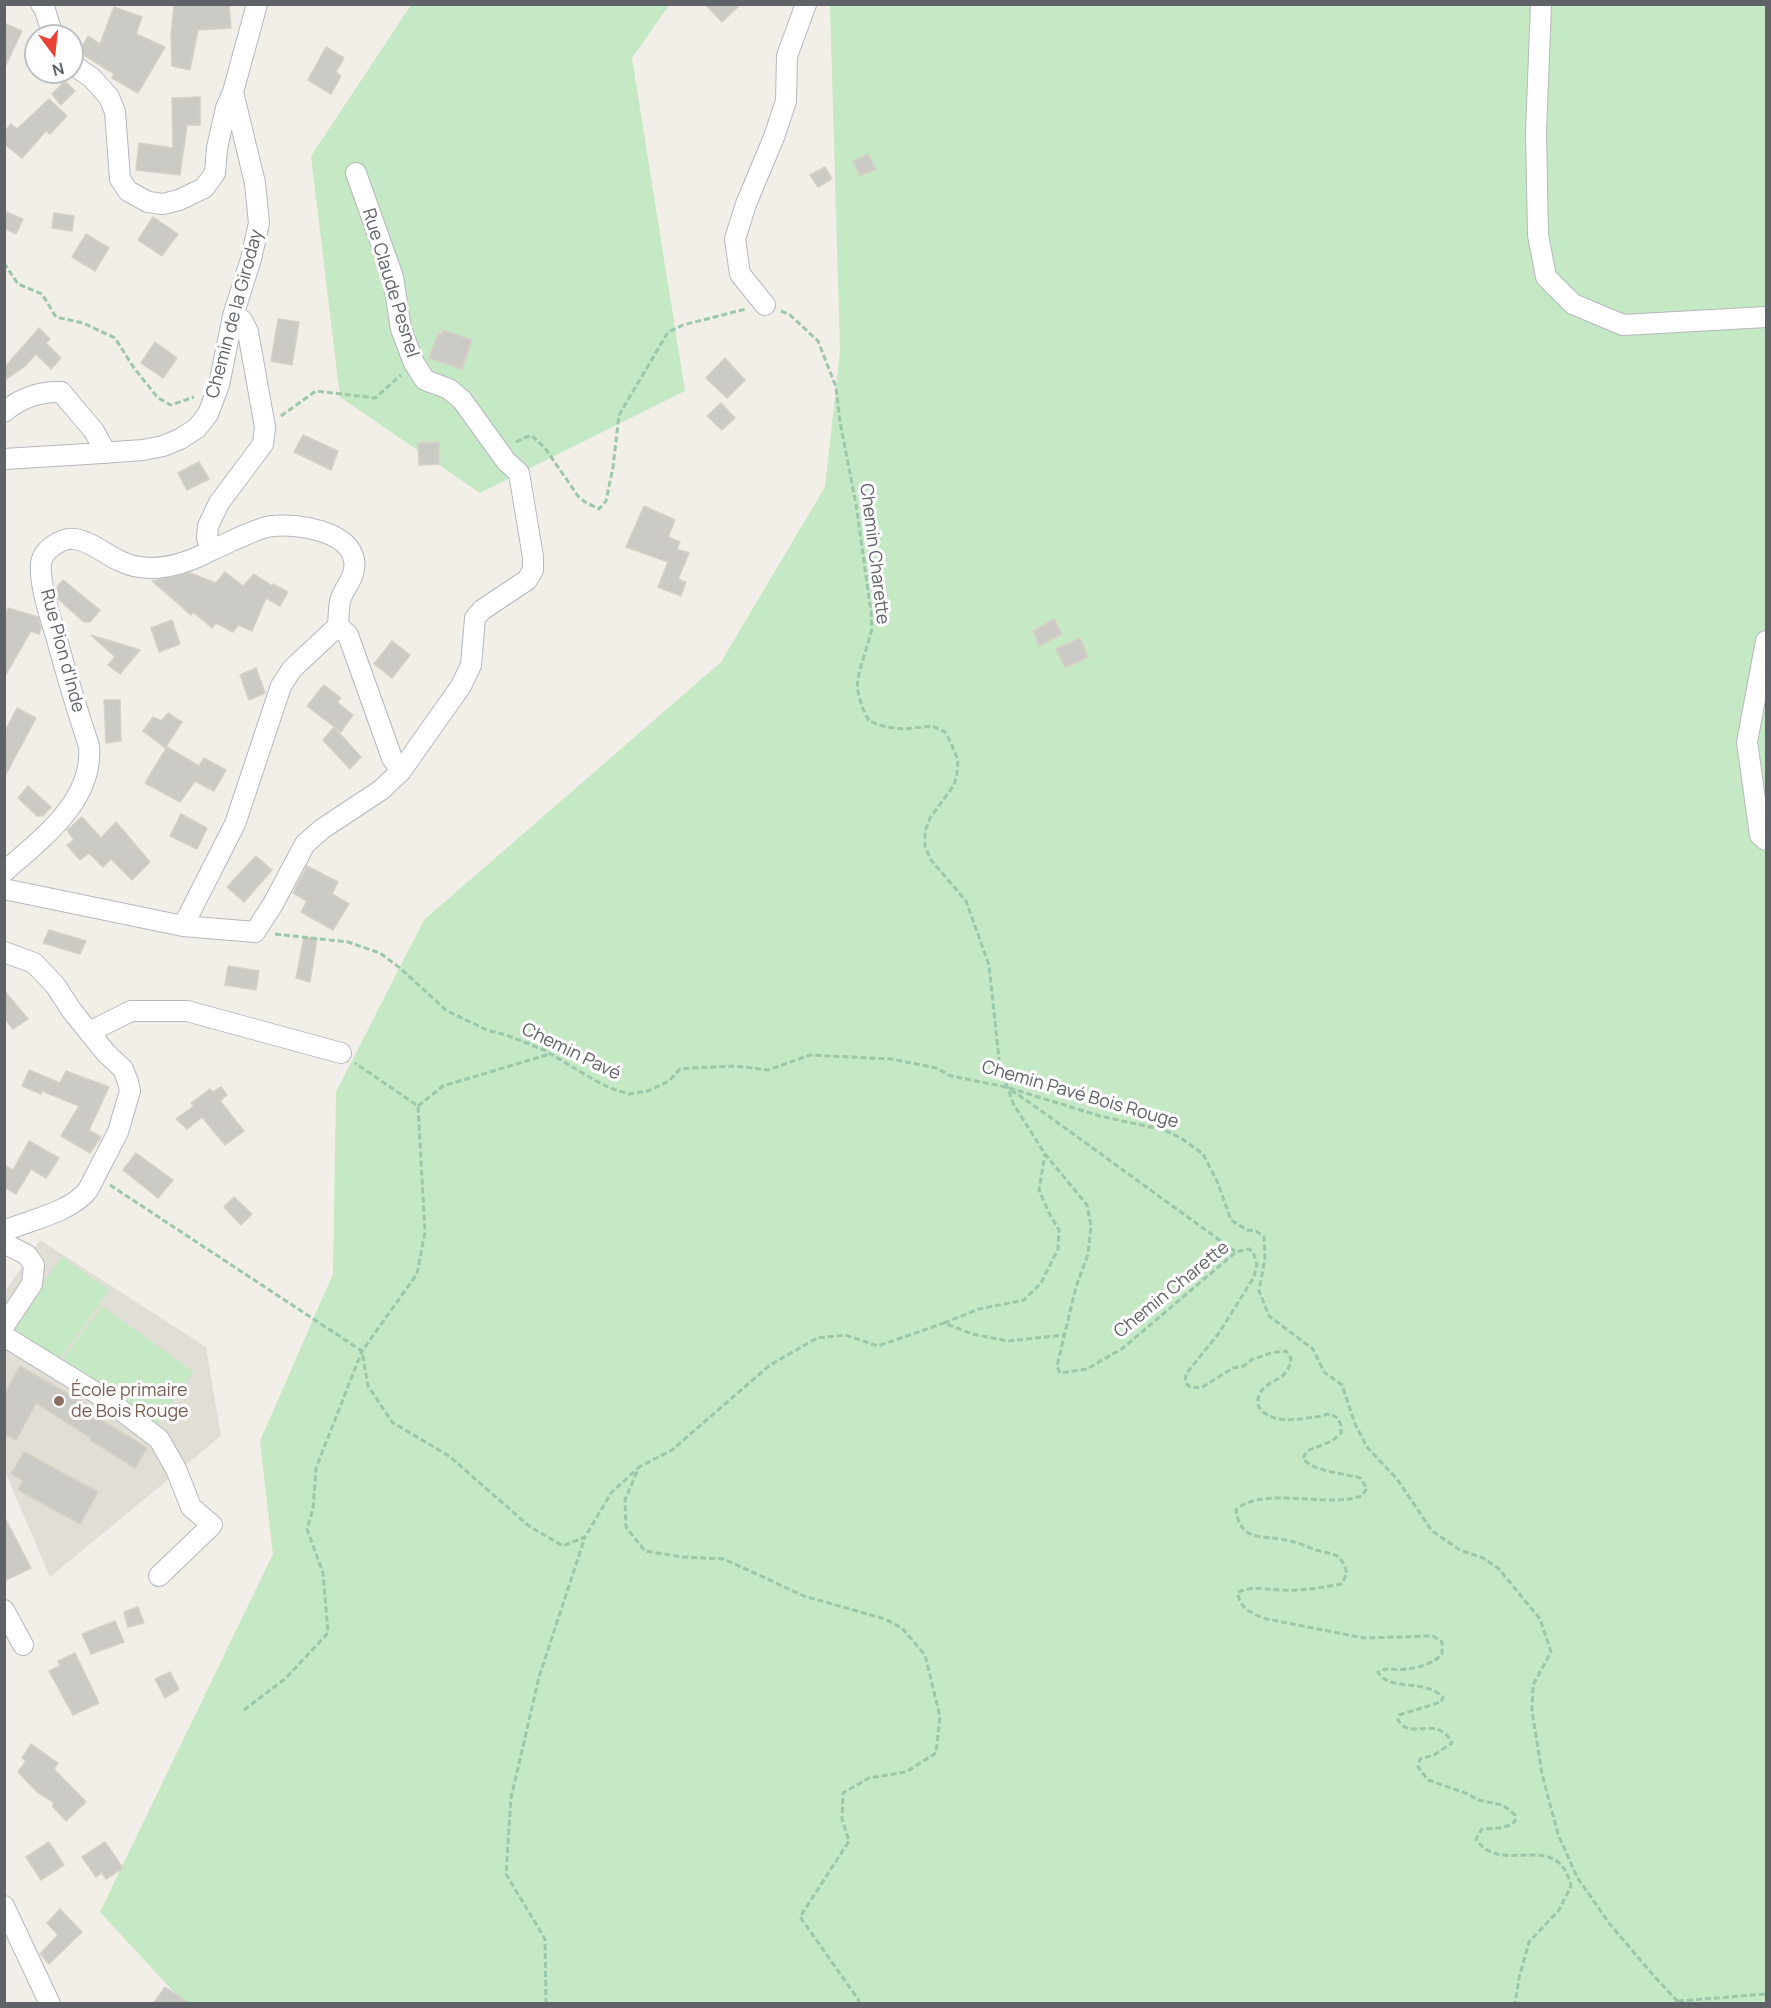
<!DOCTYPE html>
<meta charset="utf-8">
<style>
body{margin:0}
#map{position:relative;width:1771px;height:2008px;overflow:hidden;background:#f1efe8;font-family:Manrope,sans-serif}
canvas{display:block}
.frame{position:absolute;inset:0;border:6px solid #5f6368;pointer-events:none}
.north{position:absolute;left:24px;top:24px;width:60px;height:60px;box-sizing:border-box;background:#fff;border:2px solid #bfc1c3;border-radius:50%;rotate:165deg;font-size:16px;font-weight:700;line-height:24px;text-align:center;color:#5f6368}
.north::after{content:'';display:block;margin:auto;width:21px;height:27px;background:#ea4335;clip-path:polygon(50% 0,100% 100%,50% 72%,0 100%)}
</style>
<div id="map">
<canvas width="1771" height="2008"></canvas>
<div class="frame"></div>
<div class="north">N</div>
</div>
<script>
const ctx = document.querySelector('canvas').getContext('2d');
ctx.lineJoin = 'round';
function fill(path, color) { ctx.fillStyle = color; ctx.fill(path, 'evenodd'); }
function stroke(path, color, width, dash) { ctx.strokeStyle = color; ctx.lineWidth = width; ctx.lineCap = dash ? 'butt' : 'round'; ctx.setLineDash(dash || []); ctx.stroke(path); }
function drawText(font, color, halo, rows, align = 'center') {
  ctx.font = font + ' Manrope,sans-serif'; ctx.lineWidth = 6; ctx.setLineDash([]); ctx.textBaseline = 'middle'; ctx.strokeStyle = halo; ctx.fillStyle = color; for (const [text, x, y, turn = 0] of rows) {
    ctx.save(); ctx.translate(x, y); ctx.rotate((+turn || 0) * Math.PI / 180); ctx.textAlign = isNaN(turn) ? turn : align; if (halo) ctx.strokeText(text, 0, 0); ctx.fillText(text, 0, 0); ctx.restore();
  }
}
const education = new Path2D(`
 M40,1240L206,1347L221,1436L50,1577L5,1472L4,1293Z`);
const green = new Path2D(`
 M411,5H669L632,58L685,391L480,493L340,397L311,156Z
 M830,5H1766V2003H184L100,1912L273,1554L260,1441L333,1274L336,1092L424,920L721,662L825,487L840,351Z
 M62,1257L109,1290L58,1362L11,1328Z
 M102,1306L194,1372L153,1430L60,1363Z`);
const building = new Path2D(`
 M174,4H229L231,28L198,30L190,70L172,66L171,36Z
 M705,4H741L722,22Z
 M114,7L142,17L136,34L165,47L138,93L112,78L114,74L79,52L88,36L100,44Z
 M4,23L22,31L4,69Z
 M326,47L344,58L336,72L341,76L331,94L308,80Z
 M65,81L75,91L61,105L52,94Z
 M200,97V125H187L180,175L136,170L139,143L173,148L172,98Z
 M49,99L67,116L50,134L46,131L22,158L4,144V132L11,124L17,129Z
 M868,154L876,169L860,176L853,161Z
 M825,167L832,179L818,187L810,175Z
 M4,211L23,219L16,234L4,228Z
 M54,213L74,216L72,231L52,228Z
 M153,217L178,234L162,256L138,240Z
 M86,234L109,248L95,271L72,257Z
 M278,319L299,322L292,365L271,361Z
 M39,328L50,339L46,343L61,358L51,369L36,354L25,366L4,381V368Z
 M443,330L472,340L462,369L429,358L438,333L442,335Z
 M155,342L177,358L163,378L141,363Z
 M725,358L745,380L727,398L706,378Z
 M721,403L735,418L722,430L707,416Z
 M303,435L338,451L331,470L294,452Z
 M439,442V464L419,465L418,443Z
 M199,462L209,479L187,490L178,473Z
 M644,506L675,520L668,537L680,542L677,549L689,553L678,579L686,582L681,596L658,587L668,562L626,547Z
 M225,572L243,586L254,574L272,586L273,584L288,592L280,606L266,598L252,631L238,625L233,632L216,623L212,628L193,612L191,615L152,581L190,573L216,583Z
 M63,580L100,610L90,622H84L57,598L55,589Z
 M8,608L38,617L41,628L39,634L31,631L4,678V618Z
 M1054,619L1062,634L1039,646L1033,631Z
 M172,620L180,644L159,652L151,628Z
 M91,635L140,650L120,674L108,665L115,657Z
 M1080,638L1088,657L1065,668L1056,649Z
 M392,641L410,655L392,678L374,664Z
 M256,668L265,693L249,700L240,675Z
 M324,685L341,698L337,702L353,715L341,732L307,706Z
 M104,700H120L121,741L106,743Z
 M17,708L36,718L4,778V733Z
 M168,713L182,722L165,748L143,731L153,717L161,721Z
 M334,727L361,757L350,769L323,740Z
 M167,747L199,766L204,758L226,770L214,791L195,781L180,802L145,783Z
 M28,786L51,807L43,816H37L18,798Z
 M181,814L207,828L197,849L170,836Z
 M82,817L101,838L116,822L150,862L132,880L111,859L103,867L89,853L80,860L67,845L74,840L67,830Z
 M256,856L272,870L244,902L227,887Z
 M307,866L338,882L332,894L349,904L333,930L301,912L307,901L293,893Z
 M49,930L86,941L80,954L43,943Z
 M304,937L317,939L310,982L296,978Z
 M228,966L259,971L256,990L225,985Z
 M4,990L28,1019L13,1029L4,1018Z
 M29,1070L60,1083L66,1071L109,1087L89,1130L101,1137L90,1153L61,1136L79,1106L42,1091L41,1094L22,1086Z
 M221,1087L227,1095L220,1101L244,1131L225,1145L202,1117L187,1129L176,1119L194,1106L191,1103L210,1089L213,1092Z
 M29,1141L59,1158L46,1178L31,1169L16,1194L4,1187V1165L13,1170Z
 M136,1153L173,1180L158,1198L123,1170Z
 M234,1197L252,1214L241,1225L224,1207Z
 M20,1366L89,1406L87,1411L147,1448L135,1468L90,1440L91,1438L36,1403L16,1440L4,1434V1395Z
 M24,1452L98,1492L80,1524L18,1490L23,1480L11,1474Z
 M4,1516L31,1568L4,1581Z
 M138,1607L144,1623L128,1627L124,1612Z
 M115,1621L124,1642L91,1654L82,1634Z
 M75,1653L99,1703L73,1715L49,1671L60,1666L58,1661Z
 M170,1672L179,1689L165,1698L155,1679Z
 M31,1744L58,1763L54,1769L86,1802L66,1821L53,1807V1802L37,1792L18,1772L26,1761L22,1758Z
 M49,1842L64,1865L41,1880L26,1857Z
 M105,1842L123,1868L106,1879L102,1873L96,1877L82,1857Z
 M60,1909L82,1932L49,1964L40,1954L58,1935L47,1923Z
 M165,1987L190,2004H153Z`);
const path = new Path2D(`
 M4,263L18,284L42,294L56,317L83,323L115,338L134,368L158,398L171,405L194,397
 M781,311L790,315L818,341L836,387L840,422L856,504L871,612L872,629L859,673L857,688L862,707L869,721L886,727L904,729L932,726L945,732L951,743L958,760L957,774L954,785L930,818L925,831V846L931,860L966,901L989,965L1000,1068L1014,1105L1045,1154L1087,1205L1091,1226L1088,1254L1076,1287L1057,1366L1060,1373L1087,1369L1123,1348L1236,1252L1249,1249L1253,1252L1257,1264L1254,1277L1219,1333L1186,1374L1185,1382L1190,1387L1201,1388L1233,1368L1244,1366L1251,1360L1271,1353L1286,1351L1291,1358C1289,1383 1266,1378 1259,1395C1257,1401 1257,1406 1262,1411C1276,1424 1299,1419 1316,1417C1320,1417 1325,1414 1330,1414C1332,1415 1336,1417 1338,1418L1341,1425V1433L1332,1441L1307,1451L1303,1458C1312,1472 1344,1473 1360,1478L1367,1488L1362,1496C1358,1497 1353,1499 1348,1499C1319,1504 1258,1488 1236,1510C1240,1542 1262,1535 1286,1540C1296,1542 1304,1545 1313,1549C1333,1556 1341,1550 1347,1574L1341,1584C1320,1588 1301,1591 1280,1590C1263,1589 1255,1586 1238,1592C1238,1608 1254,1615 1267,1619L1364,1638L1433,1636L1442,1642V1654C1435,1663 1418,1668 1406,1669C1396,1671 1387,1666 1378,1672C1390,1692 1422,1678 1443,1697L1441,1702L1399,1715L1398,1720C1411,1742 1437,1713 1452,1743L1434,1755L1420,1759L1418,1767L1428,1780L1468,1794L1478,1800L1503,1805L1515,1815V1821L1511,1825L1499,1828L1482,1829L1476,1839C1501,1878 1557,1827 1571,1886L1559,1910L1529,1942L1519,1978L1515,2004
 M281,416L316,391L375,398L401,375
 M516,442L531,435L545,448L578,496L585,502L599,509L606,501L613,467L619,415L668,332L683,325L746,309
 M275,934L348,942L380,953L400,968L447,1011L487,1030L506,1035L544,1050L596,1081L610,1088L629,1094L648,1091L669,1081L680,1069L691,1068L736,1066L768,1070L810,1055L891,1059L936,1068L951,1076L1006,1087L1100,1116L1164,1130L1181,1138L1203,1154L1217,1181L1231,1220L1247,1230L1256,1231L1264,1237L1265,1258L1259,1291L1269,1316L1313,1349L1324,1372L1342,1385L1355,1424L1367,1447L1397,1479L1432,1531L1460,1550L1483,1558L1499,1569L1540,1619L1551,1652L1533,1685L1532,1711L1542,1774L1558,1834L1577,1877L1609,1923L1653,1975L1680,2004
 M1011,1090L1043,1112L1236,1252
 M418,1106L443,1086L550,1054
 M110,1185L362,1351L368,1386L392,1422L449,1456L529,1526L563,1546L585,1537L611,1493L638,1468
 M944,1323L979,1309L1024,1300L1041,1283L1058,1249L1059,1230L1050,1215L1039,1190L1045,1154
 M244,1710L286,1678L328,1633L323,1573L307,1529L313,1509L316,1468L362,1351L417,1274L425,1232L418,1106L355,1063
 M1678,2001L1766,1994
 M546,2004L545,1939L506,1874L511,1798L539,1677L585,1537
 M859,2004L858,1999L800,1917L849,1841L842,1819L843,1793L869,1778L906,1772L936,1753L940,1716L925,1655L902,1628L885,1619L804,1596L724,1559L682,1557L645,1551L626,1527L625,1500L639,1467L672,1450L770,1365L817,1338L845,1335L878,1346L944,1323L972,1334L1008,1341L1064,1335`);
const minor = new Path2D(`
 M41,4L45,10L53,36
 M1541,4L1536,132L1538,235L1546,277L1573,304L1623,325L1766,317
 M72,64L92,78L109,97L115,112L120,179L128,191L148,202L163,204L179,200L204,188L215,173L217,148L226,108L233,92
 M765,305L740,274L735,239L746,204L774,137L786,101L787,56L806,4
 M4,412C20,398 41,391 61,392L94,431L106,453
 M4,459L87,454L143,450L163,446L180,439L197,428L208,414L219,385L233,316L251,259L259,223L255,183L233,92L257,4
 M212,550C228,543 256,528 272,526C297,523 349,531 354,560C357,575 346,585 341,598C338,606 339,617 338,626
 M338,626L348,635L392,758L401,771
 M1766,641L1747,742L1760,835L1766,840
 M4,872C41,839 94,801 89,746C77,710 66,673 56,636C50,617 39,583 41,564C42,550 62,537 75,539C92,542 105,554 120,561C151,576 184,565 212,550L207,538L208,526L219,503L263,444L265,427L248,332L242,320L233,316
 M4,889L183,926L255,932L273,904L305,844L322,829L381,790L401,771L461,686L471,665L475,618L482,610L527,580L533,570V557L519,473L506,461L462,400L449,389L425,380L414,363L401,329L393,277L356,173
 M183,926L235,824L281,686L292,669L338,626
 M4,952L34,963L55,985L72,1011L106,1053L123,1069L128,1082L130,1091L118,1132L88,1190C71,1212 30,1220 4,1231
 M89,1032L131,1011H187L341,1053
 M4,1243L27,1255L34,1265L32,1284L4,1326
 M4,1336L106,1399L159,1439L176,1469L191,1507L212,1525L159,1576
 M4,1610L23,1645
 M4,1906L50,2004`);
const markers = [
 [59,1401,6,"#8d6e63"]
];
const streetNames = [
 ["Rue Claude Pesnel",390,283,73],
 ["Chemin de la Giroday",235,314,-75],
 ["Chemin Charette",874,554,83],
 ["Rue Pion d'Inde",62,651,75],
 ["Chemin Pavé",571,1052,26],
 ["Chemin Pavé Bois Rouge",1080,1095,16],
 ["Chemin Charette",1172,1290,-39]
];
const educationNames = [
 ["École primaire",71,1391],
 ["de Bois Rouge",71,1412]
];
fill(education, '#e1ded6');
fill(green, '#c5e8c5');
fill(building, '#cccac5');
stroke(building, '#d6d1c6', 1.5);
stroke(minor, '#b5b8bc', 22);
stroke(path, '#9cc7a9', 3, [6, 3]);
stroke(minor, '#fff', 20);
for (const [x, y, r, color] of markers) { const dot = new Path2D(); dot.arc(x, y, r, 0, 2 * Math.PI); ctx.fillStyle = color; ctx.fill(dot); stroke(dot, '#fff', 2); }
drawText('18px', '#5f6368', '#fff', streetNames);
drawText('18px', '#785e54', '#fff', educationNames, 'left');
</script>
